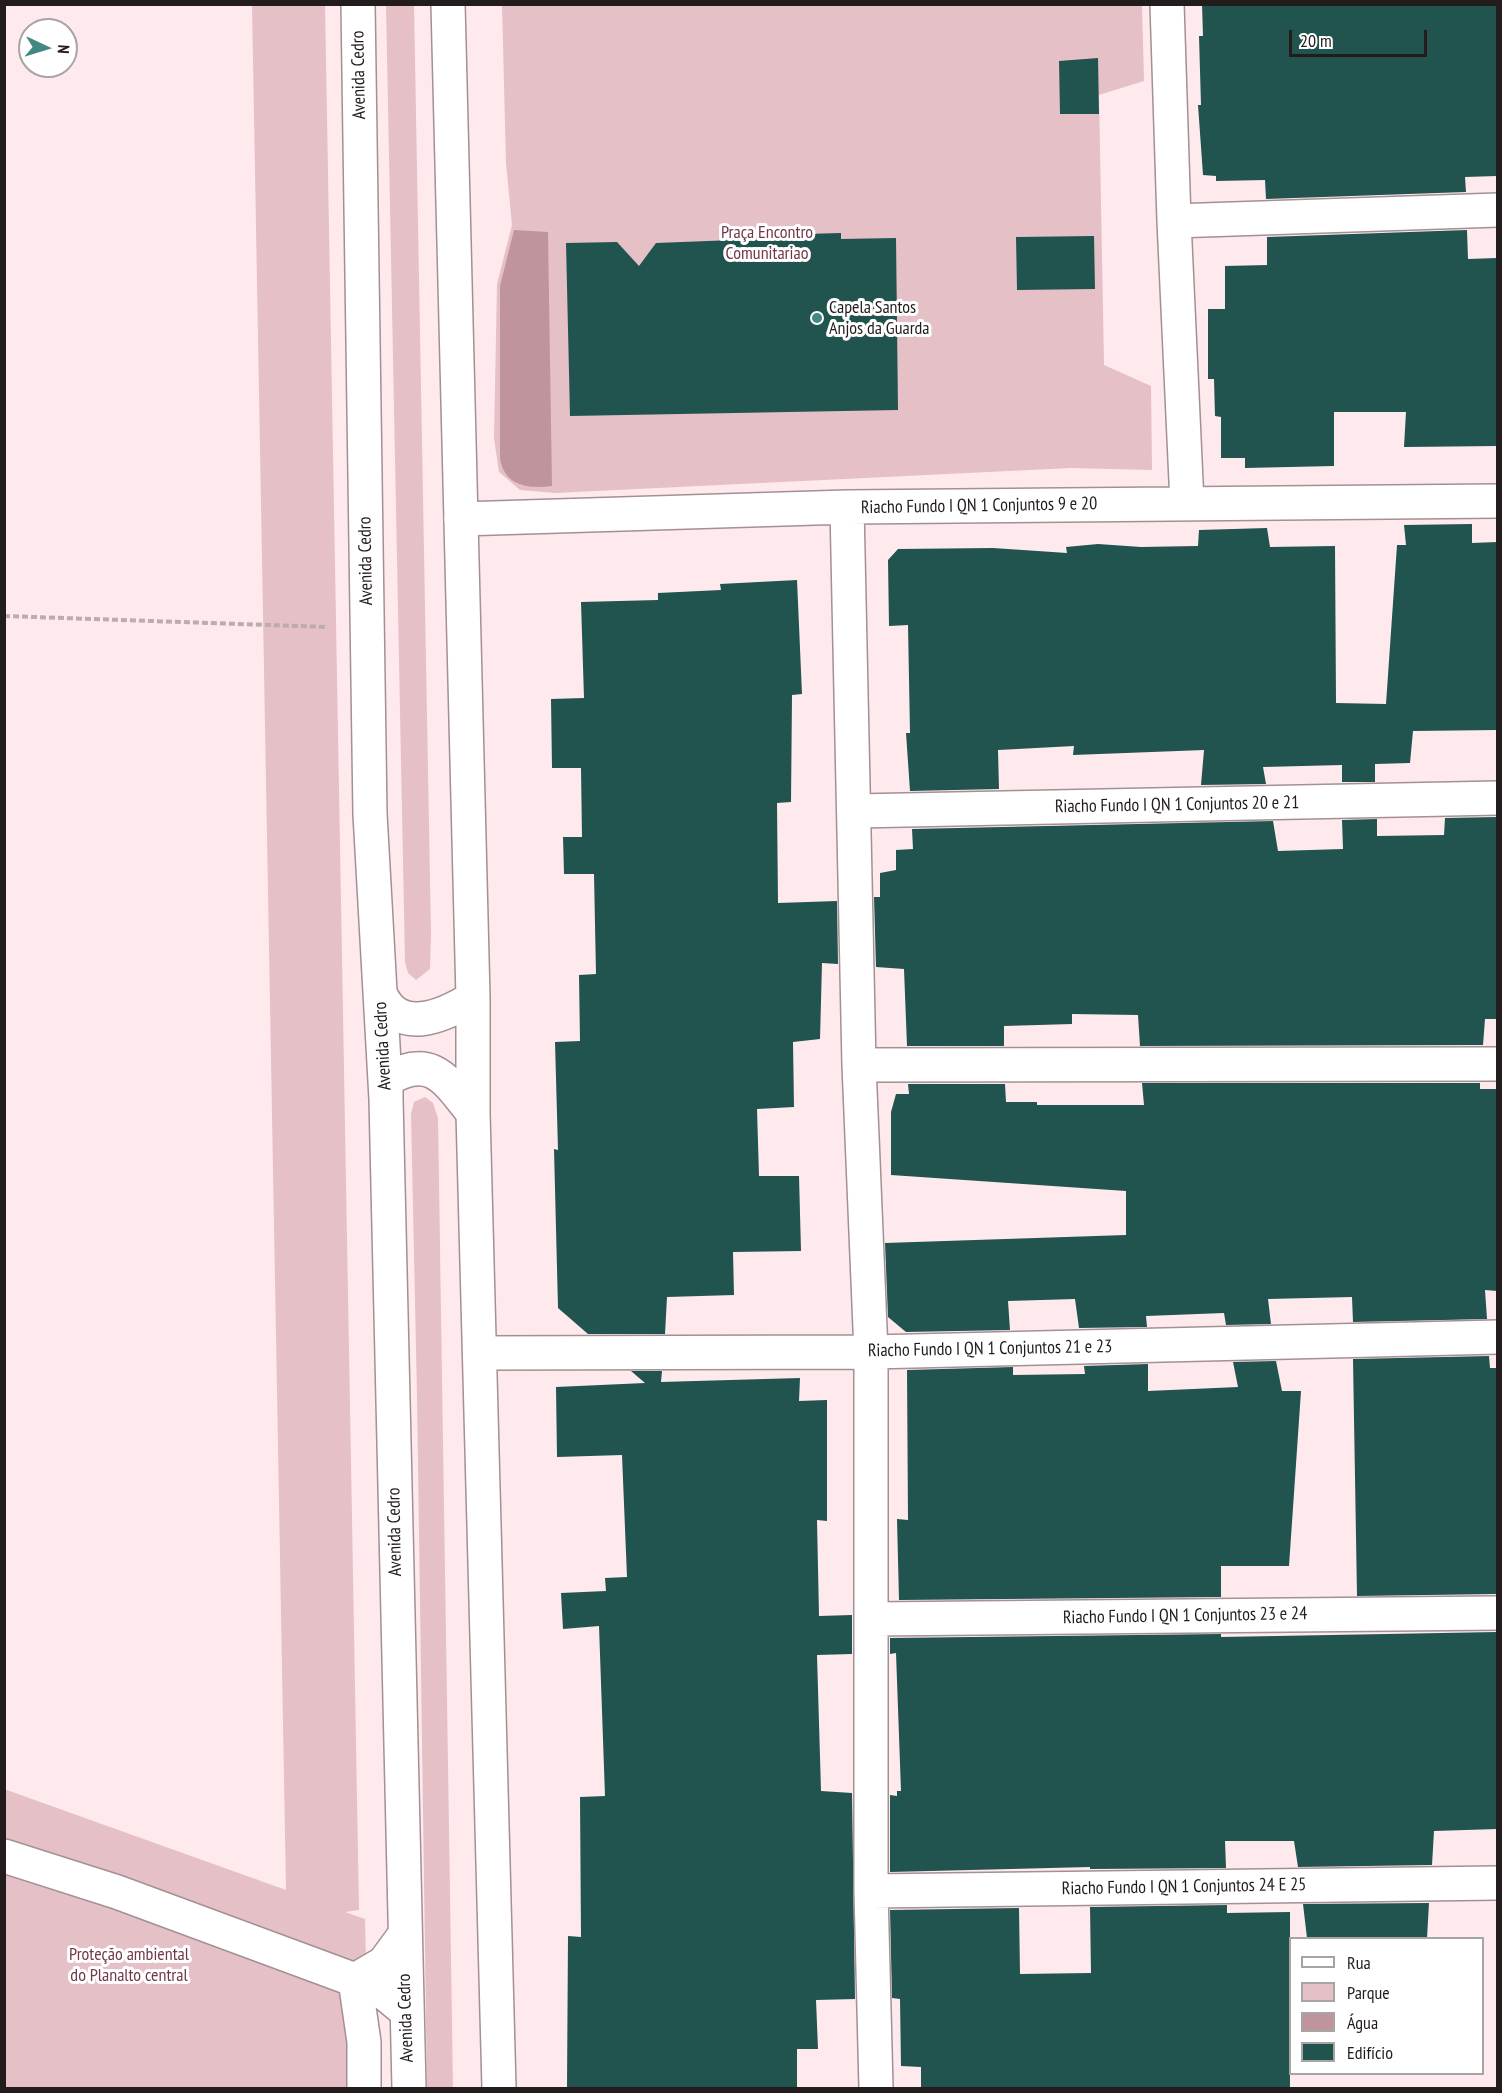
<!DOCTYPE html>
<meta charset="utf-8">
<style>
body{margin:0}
#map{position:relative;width:1502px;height:2093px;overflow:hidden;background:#fee9ed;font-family:"PT Sans Narrow",sans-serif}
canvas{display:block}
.frame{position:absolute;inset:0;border:6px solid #231c1d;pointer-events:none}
.legend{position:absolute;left:1289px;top:1937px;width:195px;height:138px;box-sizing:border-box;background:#fff;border:2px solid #a7a4a5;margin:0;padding:8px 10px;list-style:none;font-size:18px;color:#231c1d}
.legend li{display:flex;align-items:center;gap:12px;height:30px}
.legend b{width:30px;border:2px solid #a7a4a5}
.north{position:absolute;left:18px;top:18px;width:60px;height:60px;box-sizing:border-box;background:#fff;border:2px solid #a7a4a5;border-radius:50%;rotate:94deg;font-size:16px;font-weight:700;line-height:24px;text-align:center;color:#231c1d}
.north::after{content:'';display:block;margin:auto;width:21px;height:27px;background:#418882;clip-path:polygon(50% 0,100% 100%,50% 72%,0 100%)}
.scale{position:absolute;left:1289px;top:30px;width:138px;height:27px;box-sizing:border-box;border:3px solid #231c1d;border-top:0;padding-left:8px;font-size:18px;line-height:21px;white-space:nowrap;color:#231c1d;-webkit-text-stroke:4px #fff;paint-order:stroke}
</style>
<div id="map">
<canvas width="1502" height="2093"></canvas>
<div class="frame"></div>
<ul class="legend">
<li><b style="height:8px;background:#fff"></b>Rua</li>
<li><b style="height:16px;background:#e5c0c7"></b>Parque</li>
<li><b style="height:16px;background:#c0949d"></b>Água</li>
<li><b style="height:16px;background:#21534f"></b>Edifício</li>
</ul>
<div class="north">N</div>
<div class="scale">20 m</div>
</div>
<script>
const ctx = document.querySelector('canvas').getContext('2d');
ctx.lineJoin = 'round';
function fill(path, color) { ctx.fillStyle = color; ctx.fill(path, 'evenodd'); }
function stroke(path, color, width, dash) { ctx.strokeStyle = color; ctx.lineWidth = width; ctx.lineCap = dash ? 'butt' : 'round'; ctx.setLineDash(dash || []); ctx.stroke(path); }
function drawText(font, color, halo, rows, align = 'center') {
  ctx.font = font + ' "PT Sans Narrow",sans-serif'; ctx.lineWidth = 6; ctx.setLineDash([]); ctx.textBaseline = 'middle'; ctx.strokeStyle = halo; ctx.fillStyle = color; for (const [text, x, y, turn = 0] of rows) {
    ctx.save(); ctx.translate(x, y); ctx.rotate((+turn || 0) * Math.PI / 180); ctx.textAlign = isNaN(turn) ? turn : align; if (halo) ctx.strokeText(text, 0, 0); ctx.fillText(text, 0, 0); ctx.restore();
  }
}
const green = new Path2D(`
 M252,5H325L359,1910L345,1912L365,1919L369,2088H5L4,1789L286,1890Z
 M386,5H414L431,934L430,969L416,980L408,973L405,962Z
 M502,5H1142L1144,81L1099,95L1104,365L1151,386L1152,470L1071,468L555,493L520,490L499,472L494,438L497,284L512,225L506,163Z
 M425,1097L433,1103L438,1118L453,2088H427L417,1396L411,1114L414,1102Z`);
const water = new Path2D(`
 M514,230L548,232L552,486C528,489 505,486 500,459V286Z`);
const building = new Path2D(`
 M1202,4H1497V176L1465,177L1466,192L1266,199L1265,180L1216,181V176L1203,175L1198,105H1201L1199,36H1203Z
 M1098,58L1099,114H1060L1059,61Z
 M1467,230L1468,259L1497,258V446L1404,447L1406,412H1334V466L1245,468V458H1221V417L1215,416L1214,379H1208V309H1225V266L1267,265V237Z
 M841,233V239L896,238L898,410L570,416L566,243L617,242L639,266L656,243L734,240V236Z
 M1094,236L1095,289L1017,290L1016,237Z
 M1472,524V543L1497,542V730L1413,731L1410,763L1375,764V782H1342V765L1263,767L1266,784L1201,785L1204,750L1073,755L1074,746L998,750L999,789L910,791L906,733H910L908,625L889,626L888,560L898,549L993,548L1067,553L1066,547L1098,544L1141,547L1198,546L1199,530L1267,528L1270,547L1335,546L1336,703L1386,704L1397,545H1406L1404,525Z
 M797,580L802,694L792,695L791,802L777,803L778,903L837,901L838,964L822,963L820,1039L793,1042L794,1107L757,1109L759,1176H799L801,1251L733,1252L734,1295L667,1297L665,1334H588L558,1308L554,1149L558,1150L555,1042L580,1041L579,975L596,974L594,874H564L563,837H582L581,768H552L551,699L584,698L581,602L658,600V593L721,590L720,584Z
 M1497,817V1019H1485L1483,1045L1140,1046L1138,1015L1072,1014V1024L1004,1026V1046H907L904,969L876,967L874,897H880V873L896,870V850L913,849L912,829L1273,821L1278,851L1343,849L1342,820L1377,819V836L1444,835L1445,818Z
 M1142,1083H1480V1089H1497V1291L1485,1290L1487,1319L1353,1322L1352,1297L1268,1299L1271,1324L1226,1325L1224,1313L1146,1316L1147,1327L1079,1328L1075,1299L1008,1301L1010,1330L906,1332L888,1317L885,1243L1126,1235V1191L891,1175V1112L896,1094H909L908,1084H1005L1006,1102H1037V1105H1144Z
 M1489,1356L1490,1368H1497V1594L1357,1596L1353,1359Z
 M1276,1361L1282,1391H1301L1289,1566H1221V1597L899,1600L897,1519L908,1520L907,1370L1013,1367V1375L1085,1374L1084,1366L1148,1364V1391L1238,1387L1233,1362Z
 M631,1371H662L661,1382L800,1378L799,1401L827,1400V1521L817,1520L819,1616L852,1615V1654L817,1655L821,1791L852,1793L855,1999L816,2000L818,2049H797V2088H567L568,1936L581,1937L580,1797L605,1796L599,1626L563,1629L561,1593L606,1591L605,1578L627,1577L622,1455L557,1457L556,1387L645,1383Z
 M1497,1632V1829L1434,1831L1432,1865L1298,1867L1294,1841H1225L1226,1868L1090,1869V1867L890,1872V1795L897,1796V1791H901L896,1653L890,1654V1638L1221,1634V1637Z
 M1429,1903L1427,1938H1307L1303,1904Z
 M1227,1905V1913L1290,1912V2088H921V2067L901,2066L900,1999L892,1998L890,1910L1019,1908L1020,1974L1091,1973L1090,1907Z`);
const path = new Path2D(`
 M4,616L328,627`);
const street = new Path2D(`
 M1167,4L1174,221L1187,503
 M1174,221L1498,210
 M847,507L859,1065L871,1352V1891L876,2088
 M461,519L847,507L1498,501
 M856,811L1498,798
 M859,1065L1498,1064
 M481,1353L871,1352L1498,1337
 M873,1619L1498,1613
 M4,1856L117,1892L355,1980L383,1992L406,2011
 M871,1891L1498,1883
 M355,1980L364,2042V2088
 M355,1980L384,1963L403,1937`);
const secondary = new Path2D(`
 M358,4L370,814L386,1099L409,2088
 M448,4L473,998V1113L499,2088
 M380,993C398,1036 442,1017 473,998
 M386,1099V1080C432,1052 447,1081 473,1113`);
const markers = [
 [817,318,6,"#418882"]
];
const streetNames = [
 ["Avenida Cedro",359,75,-91],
 ["Riacho Fundo I QN 1 Conjuntos 9 e 20",979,506,-1],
 ["Avenida Cedro",366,561,-91],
 ["Riacho Fundo I QN 1 Conjuntos 20 e 21",1177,805,-1],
 ["Avenida Cedro",383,1046,-93],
 ["Riacho Fundo I QN 1 Conjuntos 21 e 23",990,1349,-1],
 ["Avenida Cedro",395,1532,-91],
 ["Riacho Fundo I QN 1 Conjuntos 23 e 24",1185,1616,-1],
 ["Riacho Fundo I QN 1 Conjuntos 24 E 25",1184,1887,-1],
 ["Avenida Cedro",406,2018,-92]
];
const parkNames = [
 ["Praça Encontro",767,233],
 ["Comunitariao",767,254],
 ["Proteção ambiental",129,1955],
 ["do Planalto central",129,1976]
];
const poiNames = [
 ["Capela Santos",829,308],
 ["Anjos da Guarda",829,329]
];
fill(green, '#e5c0c7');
fill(water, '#c0949d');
fill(building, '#21534f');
stroke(street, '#a39094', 36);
stroke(secondary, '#a39094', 36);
stroke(path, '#bcabaf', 4, [6, 3]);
stroke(street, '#fff', 33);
stroke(secondary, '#fff', 33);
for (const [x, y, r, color] of markers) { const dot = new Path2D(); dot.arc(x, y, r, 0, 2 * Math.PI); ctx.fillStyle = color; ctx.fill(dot); stroke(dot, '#fff', 2); }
drawText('18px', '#231c1d', '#fff', streetNames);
drawText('18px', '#733848', '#fff', parkNames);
drawText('18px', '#231c1d', '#fff', poiNames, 'left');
</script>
